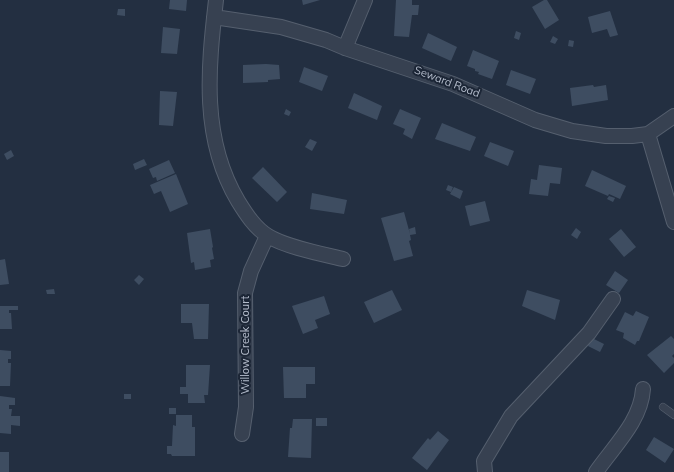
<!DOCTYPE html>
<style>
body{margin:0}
canvas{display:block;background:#232f41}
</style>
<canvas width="674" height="472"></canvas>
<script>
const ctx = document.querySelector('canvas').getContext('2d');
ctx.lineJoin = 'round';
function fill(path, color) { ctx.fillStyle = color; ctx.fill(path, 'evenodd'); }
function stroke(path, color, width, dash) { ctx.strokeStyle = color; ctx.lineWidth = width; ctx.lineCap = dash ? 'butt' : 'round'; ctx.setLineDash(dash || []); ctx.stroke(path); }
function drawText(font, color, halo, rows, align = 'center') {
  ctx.font = font + ' Mulish,sans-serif'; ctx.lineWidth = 4; ctx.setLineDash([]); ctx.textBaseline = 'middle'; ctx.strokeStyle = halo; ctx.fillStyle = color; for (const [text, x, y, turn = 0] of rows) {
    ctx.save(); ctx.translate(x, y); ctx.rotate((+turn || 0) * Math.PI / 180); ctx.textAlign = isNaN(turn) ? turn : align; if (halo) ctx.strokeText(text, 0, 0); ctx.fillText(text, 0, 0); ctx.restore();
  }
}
const building = new Path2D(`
 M170,0H187L186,11L169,9Z
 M302,0H320L303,5Z
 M396,0H412V5H419L418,15H412L409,37L394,36Z
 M544,0H547L559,20L545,29L532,7Z
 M118,9H125V16L117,15Z
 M610,11L618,35L610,37L607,29L592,33L588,17Z
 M163,27L180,29L177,54L161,53Z
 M516,31L521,33L519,40L514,38Z
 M428,33L457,47L451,61L422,48Z
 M553,36L558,39L555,44L550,42Z
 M569,40L574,41L573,47L568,46Z
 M473,50L499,61L492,79L478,74L479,72L475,71V69L467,66Z
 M266,64L279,65L280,79L268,80V82L243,83V65Z
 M304,67L328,76L322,91L299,82Z
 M511,70L536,79L530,94L506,85Z
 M593,85L594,87L606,85L608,100L572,106L570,88Z
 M160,91L177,92L173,126L159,125Z
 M354,93L382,106L377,120L348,108Z
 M286,109L291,112L289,116L284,114Z
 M400,109L421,118L412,139L403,134L405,129L393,124Z
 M442,123L476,137L470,151L435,139Z
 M310,139L317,142L312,151L305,147Z
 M490,142L514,151L508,166L484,156Z
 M11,150L14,156L7,160L4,154Z
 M144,159L147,165L135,170L133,164Z
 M169,160L175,173L157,181L156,177L153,178L149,169Z
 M539,165L562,168L560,184L550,183L548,196L529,194L531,179L537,180Z
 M263,167L287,192L277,202L252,178Z
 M592,170L626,186L620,199L609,194L608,196L585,186Z
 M176,174L188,204L170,212L161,191L154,194L150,185Z
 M448,185L453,187L451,192L446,190Z
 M454,187L463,191L460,199L450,194Z
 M312,193L347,200L344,214L310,209Z
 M609,196L615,198L613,202L607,199Z
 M485,201L490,221L470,226L465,206Z
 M404,212L410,234L409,229L415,227L416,234L410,235L411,240L409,241L413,256L394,261L381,218Z
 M576,228L581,232L577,239L571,235Z
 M210,229L213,247L212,248L214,259L210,260L211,267L195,270L194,262L191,263L187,233Z
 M621,229L636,247L624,257L609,239Z
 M5,259L9,284L0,285V260Z
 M615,271L628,280L619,293L606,285Z
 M139,275L144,279L139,285L134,280Z
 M54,289L55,294H47L46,290Z
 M392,290L402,310L374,323L364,302Z
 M527,290L560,300L555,320L522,306Z
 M324,296L330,314L315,320L318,328L303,334L292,306Z
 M181,304H209L208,339H194L192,323H181Z
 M0,306H18V310H9V313H11L12,329H0Z
 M636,311L649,317L639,341H637L635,345L623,338L624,333L616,330L625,312L633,316Z
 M671,336L674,339V354L672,356L674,358V363L664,373L647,355Z
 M592,338L604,344L600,352L588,346Z
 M0,350L11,351V359H8V363H11L10,386H0Z
 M186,365H210L208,395H204L205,403H188V394H180V387H186Z
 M283,367H315V384H306V398H284Z
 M124,394H131V399H124Z
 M0,396L15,398V405H9V409H12L11,416H20V426L11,425V434L0,433Z
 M169,408H176V414H169Z
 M176,415H192V427H195V456H172L171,454H167V446H172L173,425L176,426Z
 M316,418H327V426H316Z
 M293,419H312L311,458L288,457L290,428H292Z
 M438,431L449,440L427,470L412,458L428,438L430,440Z
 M654,437L674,449L665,463L646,450Z
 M0,452H9V472H0Z`);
const service = new Path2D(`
 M663,407L674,415`);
const minor = new Path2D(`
 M216,0C208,69 201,139 238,201C246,214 255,228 268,236C286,247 322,254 343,259
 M214,17L281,27L326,40L345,48L453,84L535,120L572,131L606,136H632L648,134L674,116
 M345,48L365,0
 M648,134L674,222
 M242,434L246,407L245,293L251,271L267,236
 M485,472L484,461L511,416L589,333L613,299
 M596,472C614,446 641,421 643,389`);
const streetNames = [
 ["Seward Road",447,82,21],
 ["Willow Creek Court",246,345,-90]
];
fill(building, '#3e4d61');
stroke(service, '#555f6e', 8);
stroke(minor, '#555f6e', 16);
stroke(service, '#374151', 7);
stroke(minor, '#374151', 14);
drawText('11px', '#b4bccb', '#1c2636', streetNames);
</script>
